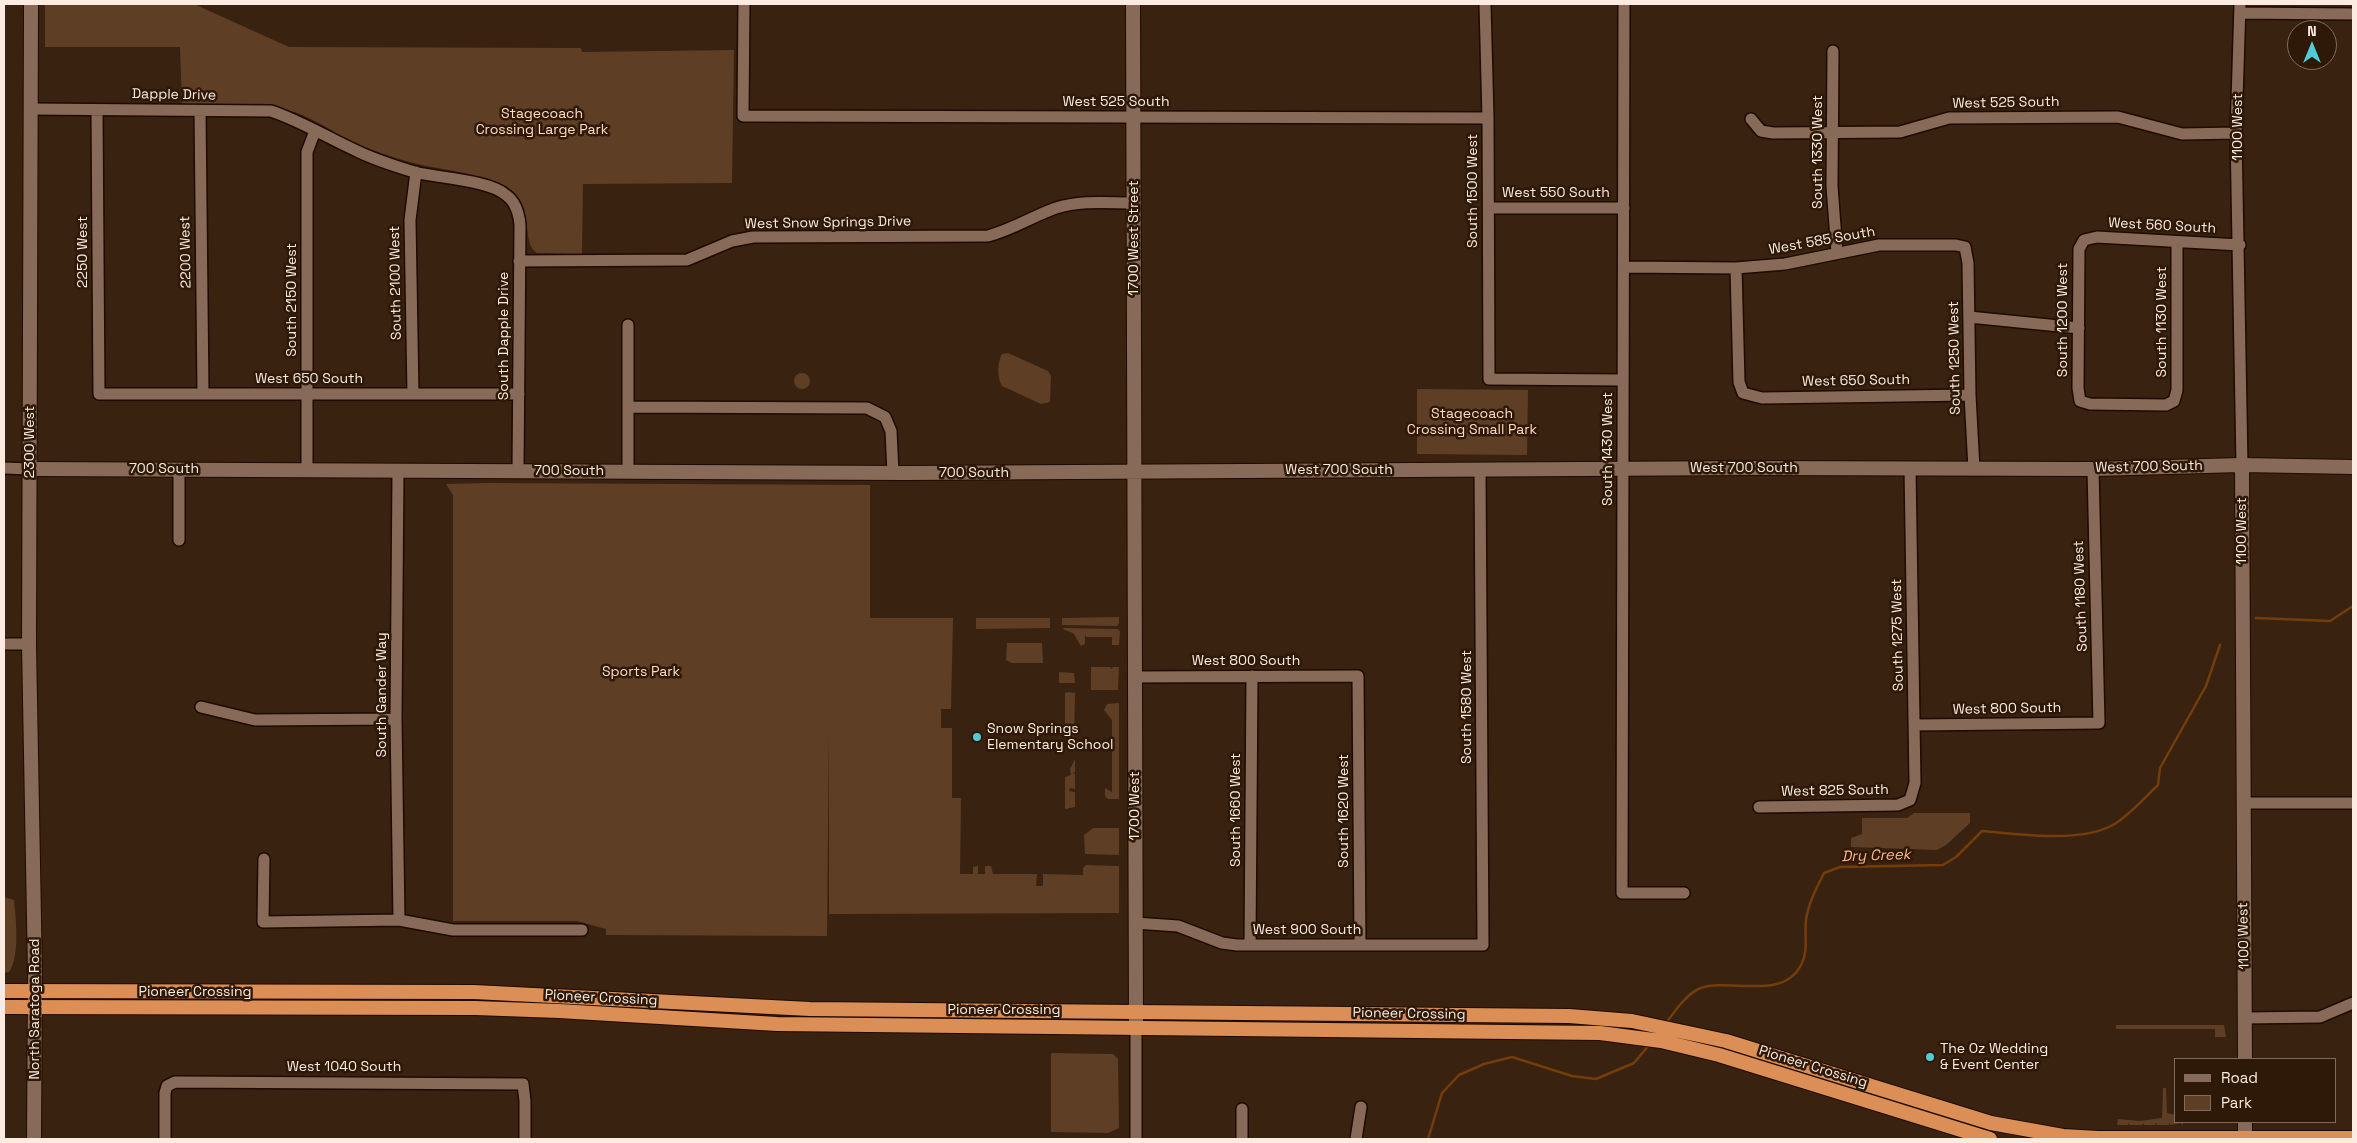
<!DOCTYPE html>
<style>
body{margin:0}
#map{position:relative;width:2357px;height:1143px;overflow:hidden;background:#392210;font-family:"Space Grotesk",sans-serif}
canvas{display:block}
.frame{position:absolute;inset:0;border:5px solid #fbebe0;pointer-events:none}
.legend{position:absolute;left:2174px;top:1058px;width:162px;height:65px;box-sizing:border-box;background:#2e1807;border:1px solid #806c5e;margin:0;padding:6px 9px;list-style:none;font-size:15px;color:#fbebe0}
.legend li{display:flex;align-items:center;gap:10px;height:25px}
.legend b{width:25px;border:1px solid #806c5e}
.north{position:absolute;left:2287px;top:20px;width:50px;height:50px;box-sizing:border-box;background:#2e1807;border:1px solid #806c5e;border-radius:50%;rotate:0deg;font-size:14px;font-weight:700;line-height:20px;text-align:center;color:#fbebe0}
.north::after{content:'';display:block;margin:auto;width:18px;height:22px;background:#52cbd9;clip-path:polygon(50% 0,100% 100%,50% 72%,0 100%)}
</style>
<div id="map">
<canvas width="2357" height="1143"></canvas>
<div class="frame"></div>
<ul class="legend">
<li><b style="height:6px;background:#876b58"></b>Road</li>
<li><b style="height:14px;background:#5f3e26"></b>Park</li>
</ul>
<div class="north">N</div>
</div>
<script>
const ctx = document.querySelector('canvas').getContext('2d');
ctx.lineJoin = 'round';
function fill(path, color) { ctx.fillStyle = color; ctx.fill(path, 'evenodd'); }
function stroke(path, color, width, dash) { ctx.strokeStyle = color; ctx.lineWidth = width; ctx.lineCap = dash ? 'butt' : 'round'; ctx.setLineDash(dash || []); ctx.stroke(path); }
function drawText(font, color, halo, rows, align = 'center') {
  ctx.font = font + ' "Space Grotesk",sans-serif'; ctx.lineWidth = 5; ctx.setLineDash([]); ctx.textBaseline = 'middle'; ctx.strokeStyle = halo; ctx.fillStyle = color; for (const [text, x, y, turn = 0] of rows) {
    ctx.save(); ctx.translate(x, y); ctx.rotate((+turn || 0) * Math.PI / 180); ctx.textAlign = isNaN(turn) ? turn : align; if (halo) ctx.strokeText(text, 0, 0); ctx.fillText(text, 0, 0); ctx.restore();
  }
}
const green = new Path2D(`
 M45,4H194L289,47L581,48L582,52L734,50L732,183L583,184L582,254L537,253C520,243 536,206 508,188C483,172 435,170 406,161C385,155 365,148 345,138C327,128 308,115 287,110C253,102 217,105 182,105L180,47H45Z
 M1008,353L1048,371L1051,376L1050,402L1041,404L1002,386C997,378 997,363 1002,354Z
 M794 381a8 8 0 1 1 16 0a8 8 0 1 1-16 0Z
 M1417,389L1528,390L1527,455L1417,454Z
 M488,483L870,485V618H953L951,709H941V728H952V798H961L960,874H973V867L978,866V874H985V866H991L993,874H1037L1036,886H1043V874L1083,875V868L1086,865L1119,866V913L829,914V733L827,936L606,935V929L577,921H453V495L446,484Z
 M1119,617V623L1117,626L1062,625V618Z
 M976,618H1050V628L976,629Z
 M1064,628L1117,629L1120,631L1119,645H1112V637H1087L1085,635V644L1081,646L1073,633L1062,629Z
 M1007,643H1042L1043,663H1012L1006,660Z
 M1091,667H1110L1111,669L1113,667H1119L1118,690H1091Z
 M1059,672L1074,673L1075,683H1059Z
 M1068,692L1075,693L1074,742L1070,733L1071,726L1065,724V693Z
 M1119,703V799H1108L1105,796V788L1112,792V720L1104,710L1107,704Z
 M1075,759V772L1073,773L1075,774V789L1070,788L1069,791L1075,792V807L1065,809V777L1071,775L1070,769Z
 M1914,813H1970V823L1946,845L1937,850L1851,847V838L1862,834V818H1907Z
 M1093,828H1119V855L1085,854L1084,835Z
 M4,897L14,900C16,919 20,957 9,972L4,973Z
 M2116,1025H2224L2226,1037H2215V1029H2116Z
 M1051,1053L1113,1054L1118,1059L1119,1128L1108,1133L1051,1132Z
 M2163,1088H2166L2167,1113L2176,1115V1122H2183V1125L2181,1123L2171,1125L2169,1123V1125H2157V1123L2155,1125H2144L2143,1123L2142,1125H2130L2128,1123V1125H2117L2118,1119L2140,1121L2162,1118Z`);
const stream = new Path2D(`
 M2256,618L2330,621L2353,606
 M1666,1023C1675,1011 1687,993 1701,988C1729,978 1783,1001 1801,965C1809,951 1804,935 1806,920C1808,904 1817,887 1824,873L1840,867L1943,865L1956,857L1982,831C2020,834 2077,843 2111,826C2127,818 2145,797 2158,785L2160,768L2206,686L2220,645
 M1428,1139L1442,1093L1459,1075L1484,1064L1512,1057L1572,1076L1596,1079L1634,1063L1649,1045`);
const minor = new Path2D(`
 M744,4L743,116L1488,118
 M1485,4L1488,118L1489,379L1623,380
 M1624,4L1622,893H1684
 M2240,4L2236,133L2242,465
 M2240,13L2353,14
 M1833,51L1832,186L1837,253
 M30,109L271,111C301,121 328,138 357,151C375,160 395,166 414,172C438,178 489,180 506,195C516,202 519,214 520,225L518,471
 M97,110L99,394H519
 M200,111L203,393
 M1751,119L1761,131L1773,133L1900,132L1949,118L2118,117L2182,134L2236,133
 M1489,208H1624
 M2177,242V390L2174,401L2166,405L2090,404L2080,401L2078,388L2079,249L2084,240L2097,237L2240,245
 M519,261L687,260L732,241L753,237L988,236C1014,229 1033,216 1056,208C1081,200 1108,203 1134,203
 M1624,267L1736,268L1785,264L1879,245H1956L1965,247L1968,263L1970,395L1974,469
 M1736,268L1739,382L1743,393L1762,398L1970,395
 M1969,317L2079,328
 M413,394L410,220L416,172
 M628,407L867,408L885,417L891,431L893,473
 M4,468L30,469
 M179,469V540
 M307,470V152L315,131
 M398,471L396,719L399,920
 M628,472V325
 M4,644H29
 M1135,677L1358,676L1360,945
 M201,707L255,720L396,719
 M1915,725L2099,723L2093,469
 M2243,803H2353
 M1759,807L1898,805L1910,800L1915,783L1910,468
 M264,859L263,922L399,920L453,930H582
 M1135,923L1178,926L1222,943L1237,945H1483L1480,469
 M1250,945L1252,676
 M2245,1018L2320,1017L2353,1003
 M1136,1028V1139
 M1242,1109V1139
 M165,1139V1093L167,1086L175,1082L523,1084L525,1101V1139
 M1356,1139L1361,1107`);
const tertiary = new Path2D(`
 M1133,4L1136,1023
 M2242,465L2245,1059
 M30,469L905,473L1752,468L2093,469L2242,465L2353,467
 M2245,1139V1122`);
const secondary = new Path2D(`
 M31,4L29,644L35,974L34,1139`);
const trunk = new Path2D(`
 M4,991L474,992L810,1009L1569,1016L1632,1021L1726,1041L1991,1123L2063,1136L2098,1138H2353
 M4,1007L475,1008L559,1011L777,1024L1600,1033L1661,1041L1719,1055L1990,1139`);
const markers = [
 [977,737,5,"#52cbd9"],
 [1930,1057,5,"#52cbd9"]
];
const streetNames = [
 ["Dapple Drive",174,95,1],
 ["West 525 South",1116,102],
 ["West 525 South",2006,103,-1],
 ["1100 West",2238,127,-90],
 ["South 1330 West",1818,152,-90],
 ["South 1500 West",1473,191,-90],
 ["West 550 South",1556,193],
 ["West Snow Springs Drive",828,223,-1],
 ["West 560 South",2162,226,3],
 ["1700 West Street",1134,238,-90],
 ["West 585 South",1822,241,-10],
 ["2250 West",83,252,-90],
 ["2200 West",186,252,-91],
 ["South 2100 West",396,283,-91],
 ["South 2150 West",292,300,-90],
 ["South 1200 West",2063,320,-90],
 ["South 1130 West",2162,322,-90],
 ["South Dapple Drive",504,336,-90],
 ["South 1250 West",1955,358,-91],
 ["West 650 South",309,379],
 ["West 650 South",1856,381,-1],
 ["2300 West",30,442,-90],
 ["South 1430 West",1608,449,-90],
 ["West 700 South",2149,467,-1],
 ["West 700 South",1744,468],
 ["700 South",164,469],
 ["West 700 South",1339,470],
 ["700 South",569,471],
 ["700 South",974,473],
 ["1100 West",2242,531,-90],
 ["South 1180 West",2081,596,-92],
 ["South 1275 West",1898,635,-91],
 ["West 800 South",1246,661],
 ["South Gander Way",382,695,-90],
 ["South 1580 West",1467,707,-90],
 ["West 800 South",2007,709,-1],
 ["West 825 South",1835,791,-1],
 ["1700 West",1135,806,-90],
 ["South 1660 West",1236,810,-90],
 ["South 1620 West",1344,811,-90],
 ["West 900 South",1307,930],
 ["1100 West",2244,936,-91],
 ["Pioneer Crossing",195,992],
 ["Pioneer Crossing",601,998,3],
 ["North Saratoga Road",35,1009,-90],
 ["Pioneer Crossing",1004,1010],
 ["Pioneer Crossing",1409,1014,1],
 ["West 1040 South",344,1067],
 ["Pioneer Crossing",1813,1067,17]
];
const parkNames = [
 ["Stagecoach",542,114],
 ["Crossing Large Park",542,130],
 ["Stagecoach",1472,414],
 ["Crossing Small Park",1472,430],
 ["Sports Park",641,672]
];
const poiNames = [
 ["Snow Springs",987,729],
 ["Elementary School",987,745],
 ["The Oz Wedding",1940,1049],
 ["& Event Center",1940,1065]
];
const waterNames = [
 ["Dry Creek",1876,856,-2]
];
fill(green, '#5f3e26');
stroke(stream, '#743d0a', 2.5);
stroke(minor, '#1f0a00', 14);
stroke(tertiary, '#1f0a00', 16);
stroke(secondary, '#1f0a00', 16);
stroke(trunk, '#1f0a00', 16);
stroke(minor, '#876b58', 11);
stroke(tertiary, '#876b58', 14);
stroke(secondary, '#876b58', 14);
stroke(trunk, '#db8f56', 14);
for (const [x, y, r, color] of markers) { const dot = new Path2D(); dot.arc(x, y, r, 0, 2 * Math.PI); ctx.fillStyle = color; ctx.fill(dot); stroke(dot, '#2e1807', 2); }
drawText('14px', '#fbebe0', '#2e1807', streetNames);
drawText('14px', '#fedac2', '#2e1807', parkNames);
drawText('14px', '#fbebe0', '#2e1807', poiNames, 'left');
drawText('italic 15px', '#f9b585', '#2e1807', waterNames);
</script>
